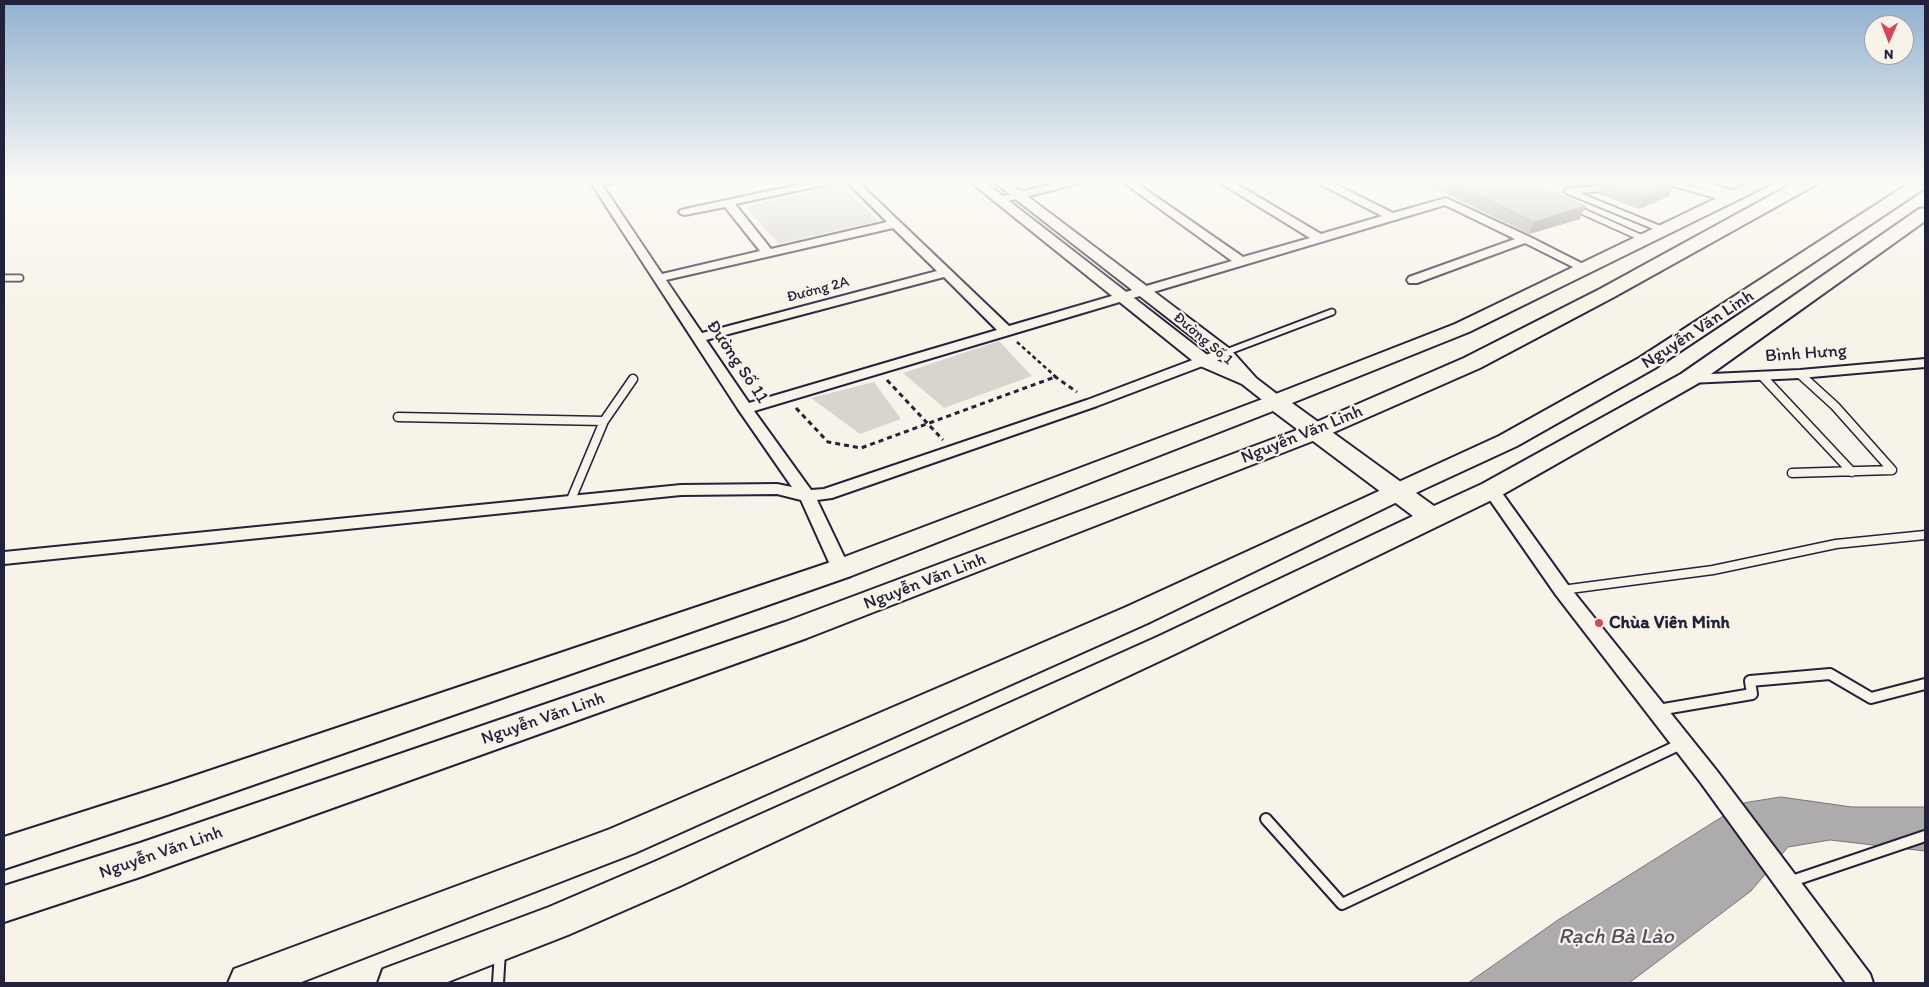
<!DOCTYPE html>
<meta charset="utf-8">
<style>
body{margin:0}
#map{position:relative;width:1929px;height:987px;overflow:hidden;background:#f7f3e8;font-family:Itim,sans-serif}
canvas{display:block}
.frame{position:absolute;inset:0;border:5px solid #22223b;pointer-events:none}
.north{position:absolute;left:1864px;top:15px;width:50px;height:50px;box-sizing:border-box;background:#f7f3e8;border:1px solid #a29fa3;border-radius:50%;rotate:181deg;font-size:14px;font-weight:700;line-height:20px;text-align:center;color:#22223b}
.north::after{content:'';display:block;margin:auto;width:18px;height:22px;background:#d1495b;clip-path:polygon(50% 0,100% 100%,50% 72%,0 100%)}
</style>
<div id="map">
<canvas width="1929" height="987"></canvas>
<div class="frame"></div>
<div class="north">N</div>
</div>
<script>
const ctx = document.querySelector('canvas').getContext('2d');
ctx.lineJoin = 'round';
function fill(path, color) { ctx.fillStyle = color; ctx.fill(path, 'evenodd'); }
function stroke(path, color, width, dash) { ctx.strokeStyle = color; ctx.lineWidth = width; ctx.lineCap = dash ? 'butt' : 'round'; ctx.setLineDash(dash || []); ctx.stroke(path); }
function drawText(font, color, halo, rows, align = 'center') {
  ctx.font = font + ' Itim,sans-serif'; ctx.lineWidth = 4.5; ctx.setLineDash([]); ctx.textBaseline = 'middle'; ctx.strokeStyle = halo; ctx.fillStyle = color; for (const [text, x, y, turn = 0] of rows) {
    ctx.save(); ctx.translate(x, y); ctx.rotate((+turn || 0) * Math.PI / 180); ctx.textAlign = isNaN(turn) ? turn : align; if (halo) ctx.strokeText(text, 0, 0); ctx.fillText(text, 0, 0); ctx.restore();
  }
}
const green = new Path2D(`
 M839,184L879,221L779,244L746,207Z
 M999,341L1032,376L944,408L903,373Z
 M874,382L901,419L860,434L811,398Z`);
const water = new Path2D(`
 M1781,797L1852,807H1925V851L1830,840L1788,847L1751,891L1629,983H1468L1558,920L1744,803Z`);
const pathFar1 = new Path2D(`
 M1017,342L1056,377`);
const path = new Path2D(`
 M1054,376L1077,392
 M887,380L943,440
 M796,408L828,442L861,448L1055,377`);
const serviceFar2 = new Path2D(`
 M1661,180L1729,199
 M1610,188L1568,191L1663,230
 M1575,208L1644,239
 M4,278H20
 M1224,353L1332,312
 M1800,374L1804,377
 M1762,376L1763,377`);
const serviceFar1 = new Path2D(`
 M1762,376L1852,472
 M1802,376L1835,406L1892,470
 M398,417L604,421L570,502
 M604,421L633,379
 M1792,473L1892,470
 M1562,590L1713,570L1836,544L1925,535`);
const service = new Path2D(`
 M1658,710L1752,694L1750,681L1830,674L1871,698L1925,684
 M1266,819L1342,904L1681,744
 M1789,882L1925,836
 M498,983L500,952`);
const minor = new Path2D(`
 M589,180H622L621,182L603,186L662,274L760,251L725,207L685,215L681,214L679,212L681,210L685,209L820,180H838L833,183L735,204L771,249L887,222L845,180H856L1009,326L1232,261L1120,180H1132L1243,257L1310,238L1219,182L1218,180H1230L1321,234L1382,216L1316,182L1315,180H1327L1393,213L1446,198L1530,237L1591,268L1585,272L1581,271L1525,243L1417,283H1409L1407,280L1409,277L1515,239L1445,205L754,411L811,490L824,489L1087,400L1219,350L1224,349L1231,353L1229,356L1097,406L832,498L817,500L850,569L847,573L841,575L835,573L832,569L801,500L777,494L681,495L4,564V552L681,485L777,484L792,487L738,409ZM893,228L937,271L702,333L666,280ZM944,277L997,330L749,403L706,340Z
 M1069,180H1086L1085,182L1000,203L994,200L996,198Z
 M1682,180H1697L1740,193L1741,195L1736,198L1732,197L1683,182Z
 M1925,359V367L1800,378L1689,383L1684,382L1682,379L1684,376L1689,375L1800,370Z
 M1491,485L1497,486L1568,585L1717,771L1870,974L1873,983H1846L1701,783L1556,595L1483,490L1485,486Z`);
const tertiary = new Path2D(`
 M968,180H982L1210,357L1225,364L1218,357L991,180H1006L1230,349L1256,378L1282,398L1285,402L1282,406L1276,407L1270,406L1242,384L1198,365Z`);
const primary = new Path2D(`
 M1754,180H1774L1772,183L1469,332L1292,403L1434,506L1482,484L1681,374L1919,209L1925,208V221L1697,384L1500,496L1177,653L680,886L568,935L445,983H378L383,969L549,907L654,862L1157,637L1413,516L1273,411L851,576L167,815L4,869V837L167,785L831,562L1268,397L1455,324Z`);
const trunk = new Path2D(`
 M1799,180H1820L1817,184L1614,297L1480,368L1323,437L807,638L140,877L4,922V886L140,843L785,622L1305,427L1464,358L1600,289Z
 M1914,180H1925V188L1655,368L1517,446L1424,489L1148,623L635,853L299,983H228L234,969L610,829L1126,607L1499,436L1639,358Z`);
const wall = new Path2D(`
 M1418,180H1527L1585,206L1580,219L1529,234Z
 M1561,180H1668L1669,196L1639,209L1598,194L1602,184L1577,186Z`);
const shadedWall = new Path2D(`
 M1674,184L1669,196L1639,209L1644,197Z
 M1585,206L1580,219L1529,234L1534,222Z`);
const building = new Path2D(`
 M1446,180H1527L1585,206L1534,222Z
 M1621,180H1668L1674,184L1644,197L1603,182Z`);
const markers = [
 [1599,623,5,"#d1495b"]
];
const farStreetnames = [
 ["Đường 2A",818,290,-15],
 ["Đường Số 1",1203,339,40]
];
const streetNames = [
 ["Nguyễn Văn Linh",1698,330,-33],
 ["Bình Hưng",1806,354,-4],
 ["Đường Số 11",737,362,56],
 ["Nguyễn Văn Linh",1302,435,-22],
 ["Nguyễn Văn Linh",925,582,-21],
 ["Nguyễn Văn Linh",543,719,-19],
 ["Nguyễn Văn Linh",161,853,-19]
];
const poiNames = [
 ["Chùa Viên Minh",1609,623]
];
const nearWaternames = [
 ["Rạch Bà Lào",1616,937]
];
fill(green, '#d8d5cf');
fill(water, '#aeabad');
stroke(water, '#76747f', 1);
stroke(serviceFar2, '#22223b', 9);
stroke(serviceFar1, '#22223b', 11);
stroke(service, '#22223b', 14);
stroke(minor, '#22223b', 4);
stroke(tertiary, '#22223b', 4);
stroke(primary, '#22223b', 4);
stroke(trunk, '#22223b', 4);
stroke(pathFar1, '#22223b', 2.5, [4, 3]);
stroke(path, '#22223b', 3, [5, 4]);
stroke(serviceFar2, '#f7f3e8', 5.5);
stroke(serviceFar1, '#f7f3e8', 8);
stroke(service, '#f7f3e8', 10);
fill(minor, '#f7f3e8');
fill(tertiary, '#f7f3e8');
fill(primary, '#f7f3e8');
fill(trunk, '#f7f3e8');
fill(wall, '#a7a4a3');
fill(shadedWall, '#888684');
fill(building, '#c2bfbd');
stroke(building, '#888684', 1);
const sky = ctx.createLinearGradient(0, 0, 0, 318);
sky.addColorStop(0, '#91b0d0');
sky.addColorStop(0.57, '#fbfaf5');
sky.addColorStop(1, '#fbfaf500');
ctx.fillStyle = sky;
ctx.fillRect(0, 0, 1929, 318);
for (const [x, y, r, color] of markers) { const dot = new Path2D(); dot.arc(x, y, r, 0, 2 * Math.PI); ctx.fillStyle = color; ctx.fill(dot); stroke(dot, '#f7f3e8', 2); }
drawText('15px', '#22223b', '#f7f3e8', farStreetnames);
drawText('18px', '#22223b', '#f7f3e8', streetNames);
drawText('bold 18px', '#22223b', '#f7f3e8', poiNames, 'left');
drawText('italic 22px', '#535263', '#f7f3e8', nearWaternames);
</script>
